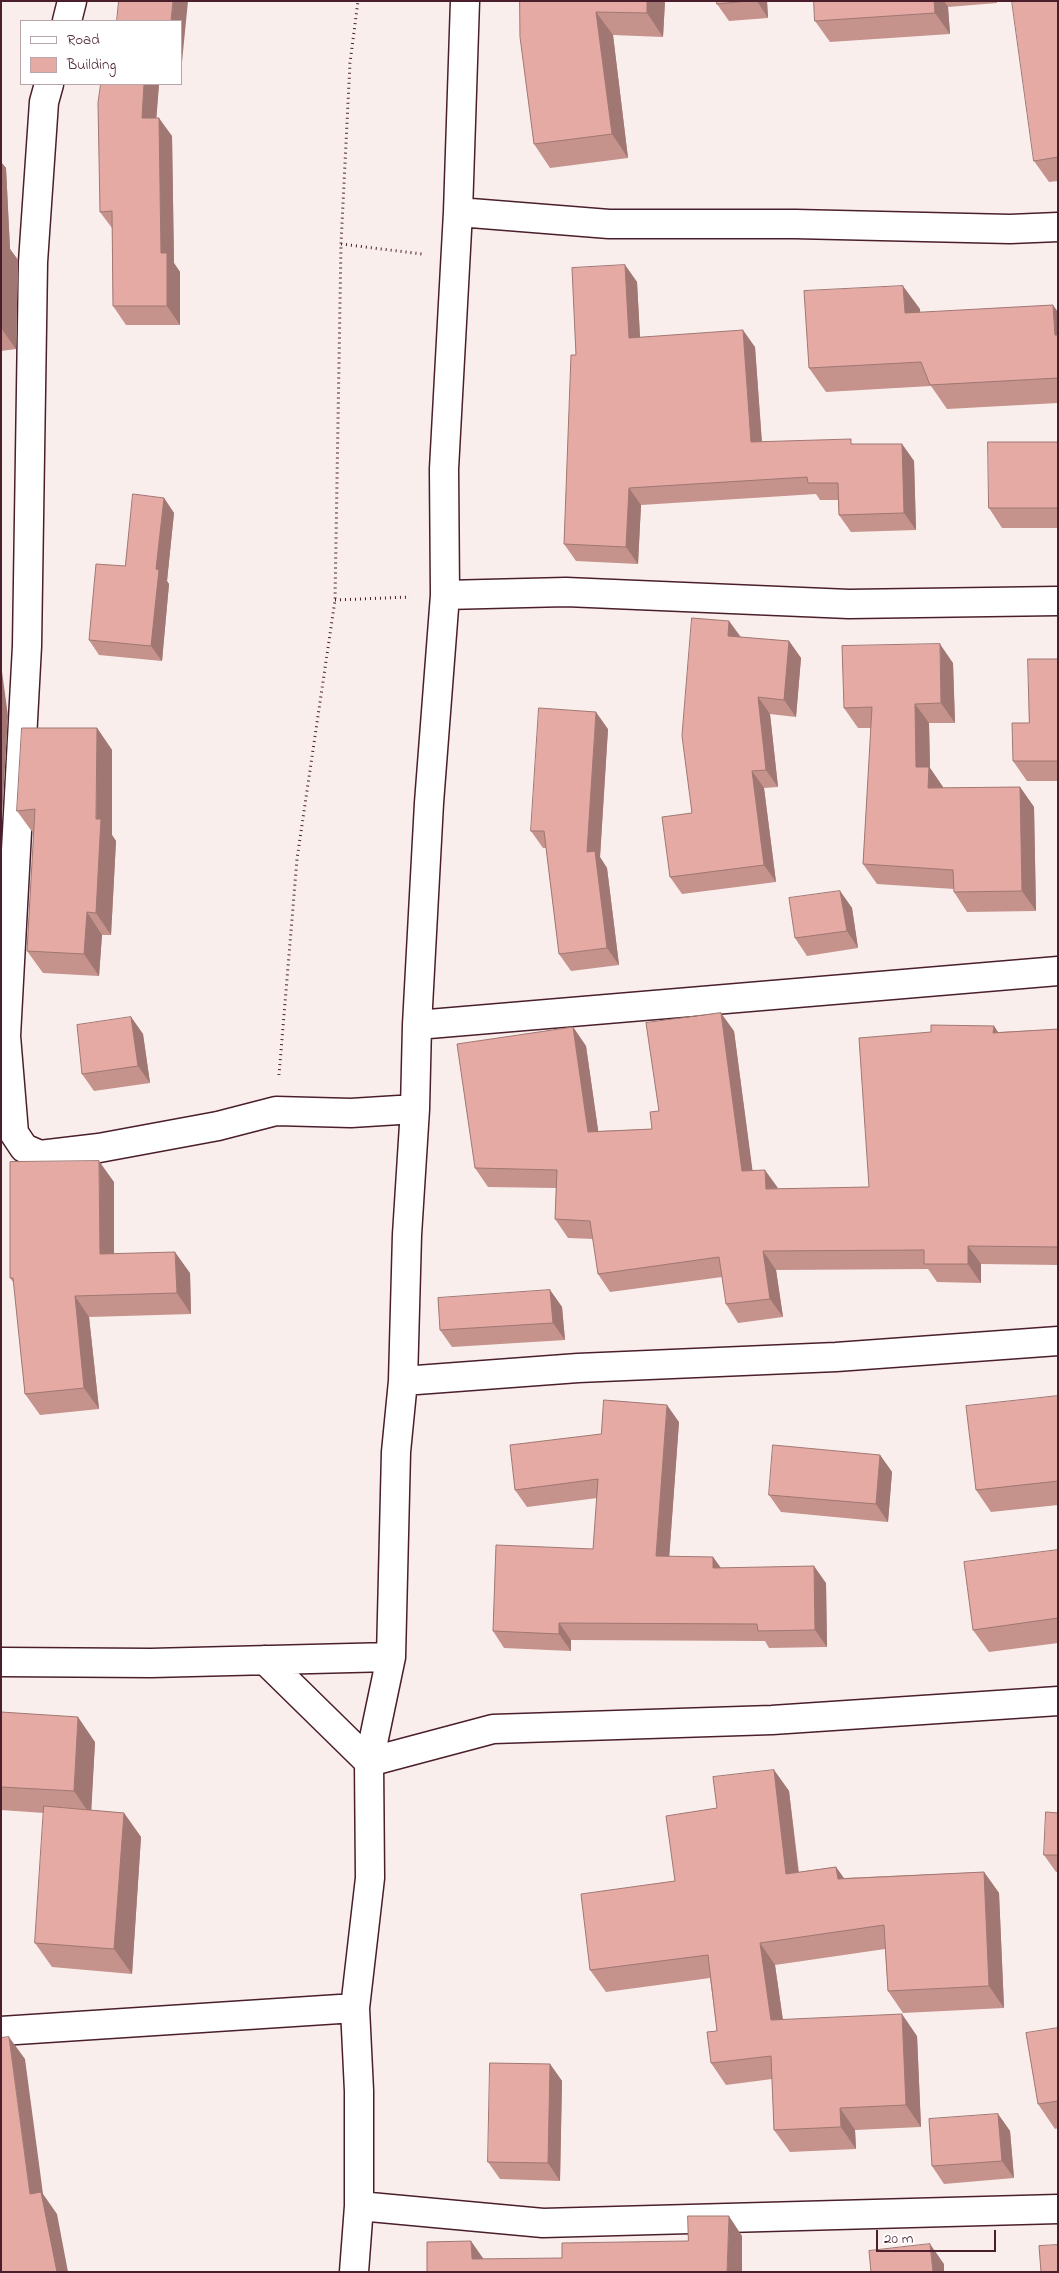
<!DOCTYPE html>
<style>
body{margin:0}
#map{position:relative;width:1059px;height:2273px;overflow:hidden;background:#faeeed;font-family:"Indie Flower",sans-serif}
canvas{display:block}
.frame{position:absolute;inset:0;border:2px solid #4a1f2b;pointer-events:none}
.legend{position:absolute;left:20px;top:20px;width:162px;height:65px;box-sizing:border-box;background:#fff;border:1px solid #b7a5aa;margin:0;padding:6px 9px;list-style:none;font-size:15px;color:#4a1f2b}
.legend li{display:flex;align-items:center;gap:10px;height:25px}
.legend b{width:25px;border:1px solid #b7a5aa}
.scale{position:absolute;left:876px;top:2230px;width:120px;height:22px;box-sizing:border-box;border:2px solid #4a1f2b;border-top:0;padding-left:6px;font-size:15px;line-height:18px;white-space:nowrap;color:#4a1f2b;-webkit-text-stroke:4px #fff;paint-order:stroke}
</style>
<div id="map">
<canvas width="1059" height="2273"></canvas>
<div class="frame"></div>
<ul class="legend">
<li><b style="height:6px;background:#fff"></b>Road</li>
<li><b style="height:14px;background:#e5aaa3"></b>Building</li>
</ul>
<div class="scale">20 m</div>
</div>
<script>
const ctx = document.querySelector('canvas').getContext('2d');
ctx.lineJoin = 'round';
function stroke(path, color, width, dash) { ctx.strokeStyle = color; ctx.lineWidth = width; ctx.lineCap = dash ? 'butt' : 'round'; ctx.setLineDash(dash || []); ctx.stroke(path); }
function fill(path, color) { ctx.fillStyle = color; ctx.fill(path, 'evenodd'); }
const path = new Path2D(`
 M341,244L422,254
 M335,600L410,597
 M279,1075L297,859L335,600L341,244L350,63L358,1`);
const street = new Path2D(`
 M67,21L72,1
 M49,84L44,102L33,262L27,646L6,1036L14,1133L24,1148L40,1155L99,1148L218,1126L276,1111L351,1113L415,1109
 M458,212L609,224H795L1010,229L1058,227
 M445,595L566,592L849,604L1058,601
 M417,1025L1058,971
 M403,1381L578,1368L836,1357L1058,1341
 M265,1660L369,1762L493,1729L772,1720L1058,1701
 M1,1662L151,1663L391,1657
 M1,2031L355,2008
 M359,2206L543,2223L1058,2209
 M354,2272L359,2206V2091L355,2008L370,1878L369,1762L391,1657L396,1452L403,1381L407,1235L415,1109L417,1025L429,803L445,595L444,469L458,212L465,1`);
const wall = new Path2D(`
 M520,1H665L663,37L613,35L628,158L550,168L534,144Z
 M717,1H767L768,18L729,21L717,4Z
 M814,1H997V3L948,7L950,34L830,42L815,21Z
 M1058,1V181L1049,182L1034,161Z
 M101,84H159L156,118L172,136L174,263L180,272V325H126L113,306L112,228L100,212Z
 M1,162L6,168L10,249L18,260L16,349L1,351Z
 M625,265L637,282L640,337L755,347L762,442L855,444H902L914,461L916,530L851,532L839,515L838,500H820L816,494L641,505L638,564L576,561L564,544L576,355Z
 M920,309V313L1058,312V403L947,409L931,386L826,392L809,368Z
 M1058,442V528H1002L989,508Z
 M164,498L174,513L167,581L169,584L162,661L99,655L89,640L125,566Z
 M729,621L741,637L789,641L801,658L796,717L770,714L778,787L764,788L776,882L682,894L670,877L692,813Z
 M1058,659V781H1027L1013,761Z
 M953,663L955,723H929L930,768L943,787V788L1020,787L1034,807L1036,911L967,912L954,892V889L877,884L863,864L871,728H858L844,708Z
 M97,728L112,750V835L116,841L111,935H102L99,976L43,973L27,951L34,833H33L17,811Z
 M608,729L600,857L607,868L619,965L571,971L559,954L546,848H543L531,831Z
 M840,891L852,908L858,948L807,956L795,938Z
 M131,1017L143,1034L150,1083L94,1091L82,1074Z
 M994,1026L998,1032L1058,1029V1265L981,1264V1283L937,1282L928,1269L776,1270L783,1317L738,1323L726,1304L722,1277L610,1292L598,1274L593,1239L568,1238L555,1219L556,1188L488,1187L475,1168L573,1027L586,1046L598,1131L652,1129L659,1111L734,1031L752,1171L778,1189L869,1187L931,1032Z
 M114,1182V1254L190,1273L191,1314L89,1317L99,1409L40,1415L25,1394L14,1283L10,1278Z
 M550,1290L562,1307L565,1340L452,1347L440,1330Z
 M1058,1396V1505L991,1512L976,1490Z
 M679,1422L669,1557H713L721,1568L826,1583L827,1647L769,1648L765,1641L571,1640V1651L504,1648L493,1631L593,1549L597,1498L527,1507L515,1490L601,1434Z
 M880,1455L892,1472L888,1522L781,1512L769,1495Z
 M1058,1550V1643L989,1652L973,1630Z
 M1,1712L95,1742L91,1810L124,1813L141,1837L132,1974L52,1967L35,1943L44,1813L1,1810Z
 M774,1770L789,1791L799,1872L836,1867L844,1878L984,1872L999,1893L1004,2008L903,2013L888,1991L885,1949L775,1965L783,2020L917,2036L921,2127L855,2130L856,2149L790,2152L774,2130L772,2079L726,2085L711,2063L717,2031L710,1978L606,1992L590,1970L675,1881L717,1808Z
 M1058,1813V1872H1056L1044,1855Z
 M1058,2028V2128L1055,2129L1038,2104Z
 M550,2064L562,2081L560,2181L500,2179L488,2162Z
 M998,2114L1010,2131L1014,2178L944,2184L932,2166Z`);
const shadedWall = new Path2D(`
 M173,1H188L182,62L181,60V21H171Z
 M647,1H665L663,37L647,13Z
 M757,1H767L768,18Z
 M934,1H944L948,7L950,34L935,13Z
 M596,12L613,35L628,158L612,134Z
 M144,84H159L155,137L142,118Z
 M159,118L172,136L174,263L180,272V325L167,306L161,253Z
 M1,162L6,168L10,249L18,260L16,349L1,328Z
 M625,265L637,282L641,355L629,338Z
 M903,286L920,309L922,337L905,313Z
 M1053,305L1058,312V339L1055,335Z
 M743,330L755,347L763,459L751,442Z
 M902,444L914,461L916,530L904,513Z
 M629,488L641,505L638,564L626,547Z
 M164,498L174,513L167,581L169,584L162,661L151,646L156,569Z
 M729,621L741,638L728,636Z
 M789,641L801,658L796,717L784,700Z
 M940,644L953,663L955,723L941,703Z
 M1,664L8,716L1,834Z
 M758,697L770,714L778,787L766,770Z
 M915,704L929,723L930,768L943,787L942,808L928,788L916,767Z
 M596,712L608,729L600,857L607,868L619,965L607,948L587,852Z
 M97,728L112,750V835L116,841L111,935L96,913Z
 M752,771L764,788L776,882L764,865Z
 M1020,787L1034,807L1036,911L1022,891Z
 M840,891L852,908L858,948L847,931Z
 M87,912L102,935L99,976L84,954Z
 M721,1013L734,1031L755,1189L742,1171Z
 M131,1017L143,1034L150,1083L138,1066Z
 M994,1026L1006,1045L993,1033Z
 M573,1027L586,1046L601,1150L588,1132Z
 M99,1161L114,1182V1275L100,1254Z
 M765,1170L778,1188L766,1189Z
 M968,1246L981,1264V1283L968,1264Z
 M763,1251L776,1270L783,1317L770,1299Z
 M175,1252L190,1273L191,1314L177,1293Z
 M550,1290L562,1307L565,1340L553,1323Z
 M75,1296L89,1317L99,1409L84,1388Z
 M667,1405L679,1422L668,1574L656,1556Z
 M880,1455L892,1472L888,1522L876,1504Z
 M713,1557L725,1574L713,1568Z
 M814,1566L826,1583L827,1647L815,1630Z
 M559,1623L571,1640V1651L559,1634Z
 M78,1717L95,1742L91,1816L74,1791Z
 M774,1770L789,1791L801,1896L786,1874Z
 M124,1813L141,1837L132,1974L114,1949Z
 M836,1867L851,1889L838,1879Z
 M984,1872L999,1893L1004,2008L989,1986Z
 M760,1943L775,1965L786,2042L771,2020Z
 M902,2014L917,2036L921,2127L906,2105Z
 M9,2037L25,2059L43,2194L57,2214L68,2272H57L30,2194Z
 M550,2064L562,2081L560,2181L548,2163Z
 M840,2108L855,2130L856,2149L841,2127Z
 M998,2114L1010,2131L1014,2178L1002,2161Z
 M729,2216L742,2236V2272H727Z
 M471,2241L485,2261L472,2259Z
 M930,2244L944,2264V2272H933Z`);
const building = new Path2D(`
 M119,1H173L171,21H117Z
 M520,1H647V13L596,12L612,134L534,144L520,37Z
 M717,1H748L717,4Z
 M814,1H934L935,13L815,21Z
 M1012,1H1058V157L1034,161Z
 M101,84H144L142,118H159L161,253H167V306H113L112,211L100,212L98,103Z
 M625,265L629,338L743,330L751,442L851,439V444H902L904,513L839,515L838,483H808L807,477L629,488L626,547L564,544L571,355H576L572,268Z
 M903,286L905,313L1053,305L1055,335H1058V378L930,385L921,362L809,368L804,291Z
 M988,442H1058V508H989Z
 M133,494L164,498L156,569L159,570L151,646L89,640L96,564L125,566Z
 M692,618L729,621L728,636L789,641L784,700L758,697L766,770L752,771L764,865L670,877L662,817L692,813L682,736Z
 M940,644L941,703L915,704L916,767H929L928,788L1020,787L1022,891L954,892L953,870L863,864L872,707L844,708L842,646Z
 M1028,659H1058V761H1013L1012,723H1029Z
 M539,708L596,712L587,852L595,851L607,948L559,954L544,831H531Z
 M22,728H97L96,819H101L96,913L87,912L84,954L27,951L35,809L17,811Z
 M840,891L847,931L795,938L789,898Z
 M721,1013L742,1171L765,1170L766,1189L869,1187L859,1038L931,1032V1025L994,1026L993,1033L1058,1029V1247L968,1246V1264H924V1250L763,1251L770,1299L726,1304L719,1257L598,1274L590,1221L555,1219L557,1170L475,1168L457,1044L573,1027L588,1132L652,1129L650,1112L659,1111L646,1023Z
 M131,1017L138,1066L82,1074L77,1025Z
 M99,1161L100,1254L175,1252L177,1293L75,1296L84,1388L25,1394L13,1278H10V1162Z
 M550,1290L553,1323L440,1330L438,1298Z
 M1058,1396V1481L976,1490L966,1406Z
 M604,1400L667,1405L656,1556L713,1557V1568L814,1566L815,1630L758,1631L757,1624L559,1623V1634L493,1631L496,1545L593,1549L598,1479L515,1490L510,1445L601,1434Z
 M773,1445L880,1455L876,1504L769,1495Z
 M1058,1550V1618L973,1630L964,1562Z
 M1,1712L78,1717L74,1791L1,1787Z
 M774,1770L786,1874L836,1867L838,1879L984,1872L989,1986L888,1991L884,1925L760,1943L771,2020L902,2014L906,2105L840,2108L841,2127L774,2130L771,2056L711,2063L707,2032L717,2031L708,1955L590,1970L581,1894L675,1881L666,1816L717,1808L713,1777Z
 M44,1806L124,1813L114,1949L35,1943Z
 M1046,1812L1058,1813V1855H1044Z
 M1058,2028V2101L1038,2104L1026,2033Z
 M9,2037L30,2194L41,2192L57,2272H1V2038Z
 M490,2063L550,2064L548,2163L488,2162Z
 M998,2114L1002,2161L932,2166L929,2119Z
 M688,2216H729L727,2272H427V2242L471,2241L472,2259L562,2258V2243L688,2241Z
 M930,2244L933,2272H871L869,2251Z
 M1058,2245V2272H1041L1039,2246Z`);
stroke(street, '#4a1f2b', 31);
stroke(path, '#4a1f2b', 3, [1, 4]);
stroke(street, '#fff', 28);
fill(wall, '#c5928c');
fill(shadedWall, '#a07772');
fill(building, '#e5aaa3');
stroke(building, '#a07772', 1);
</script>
